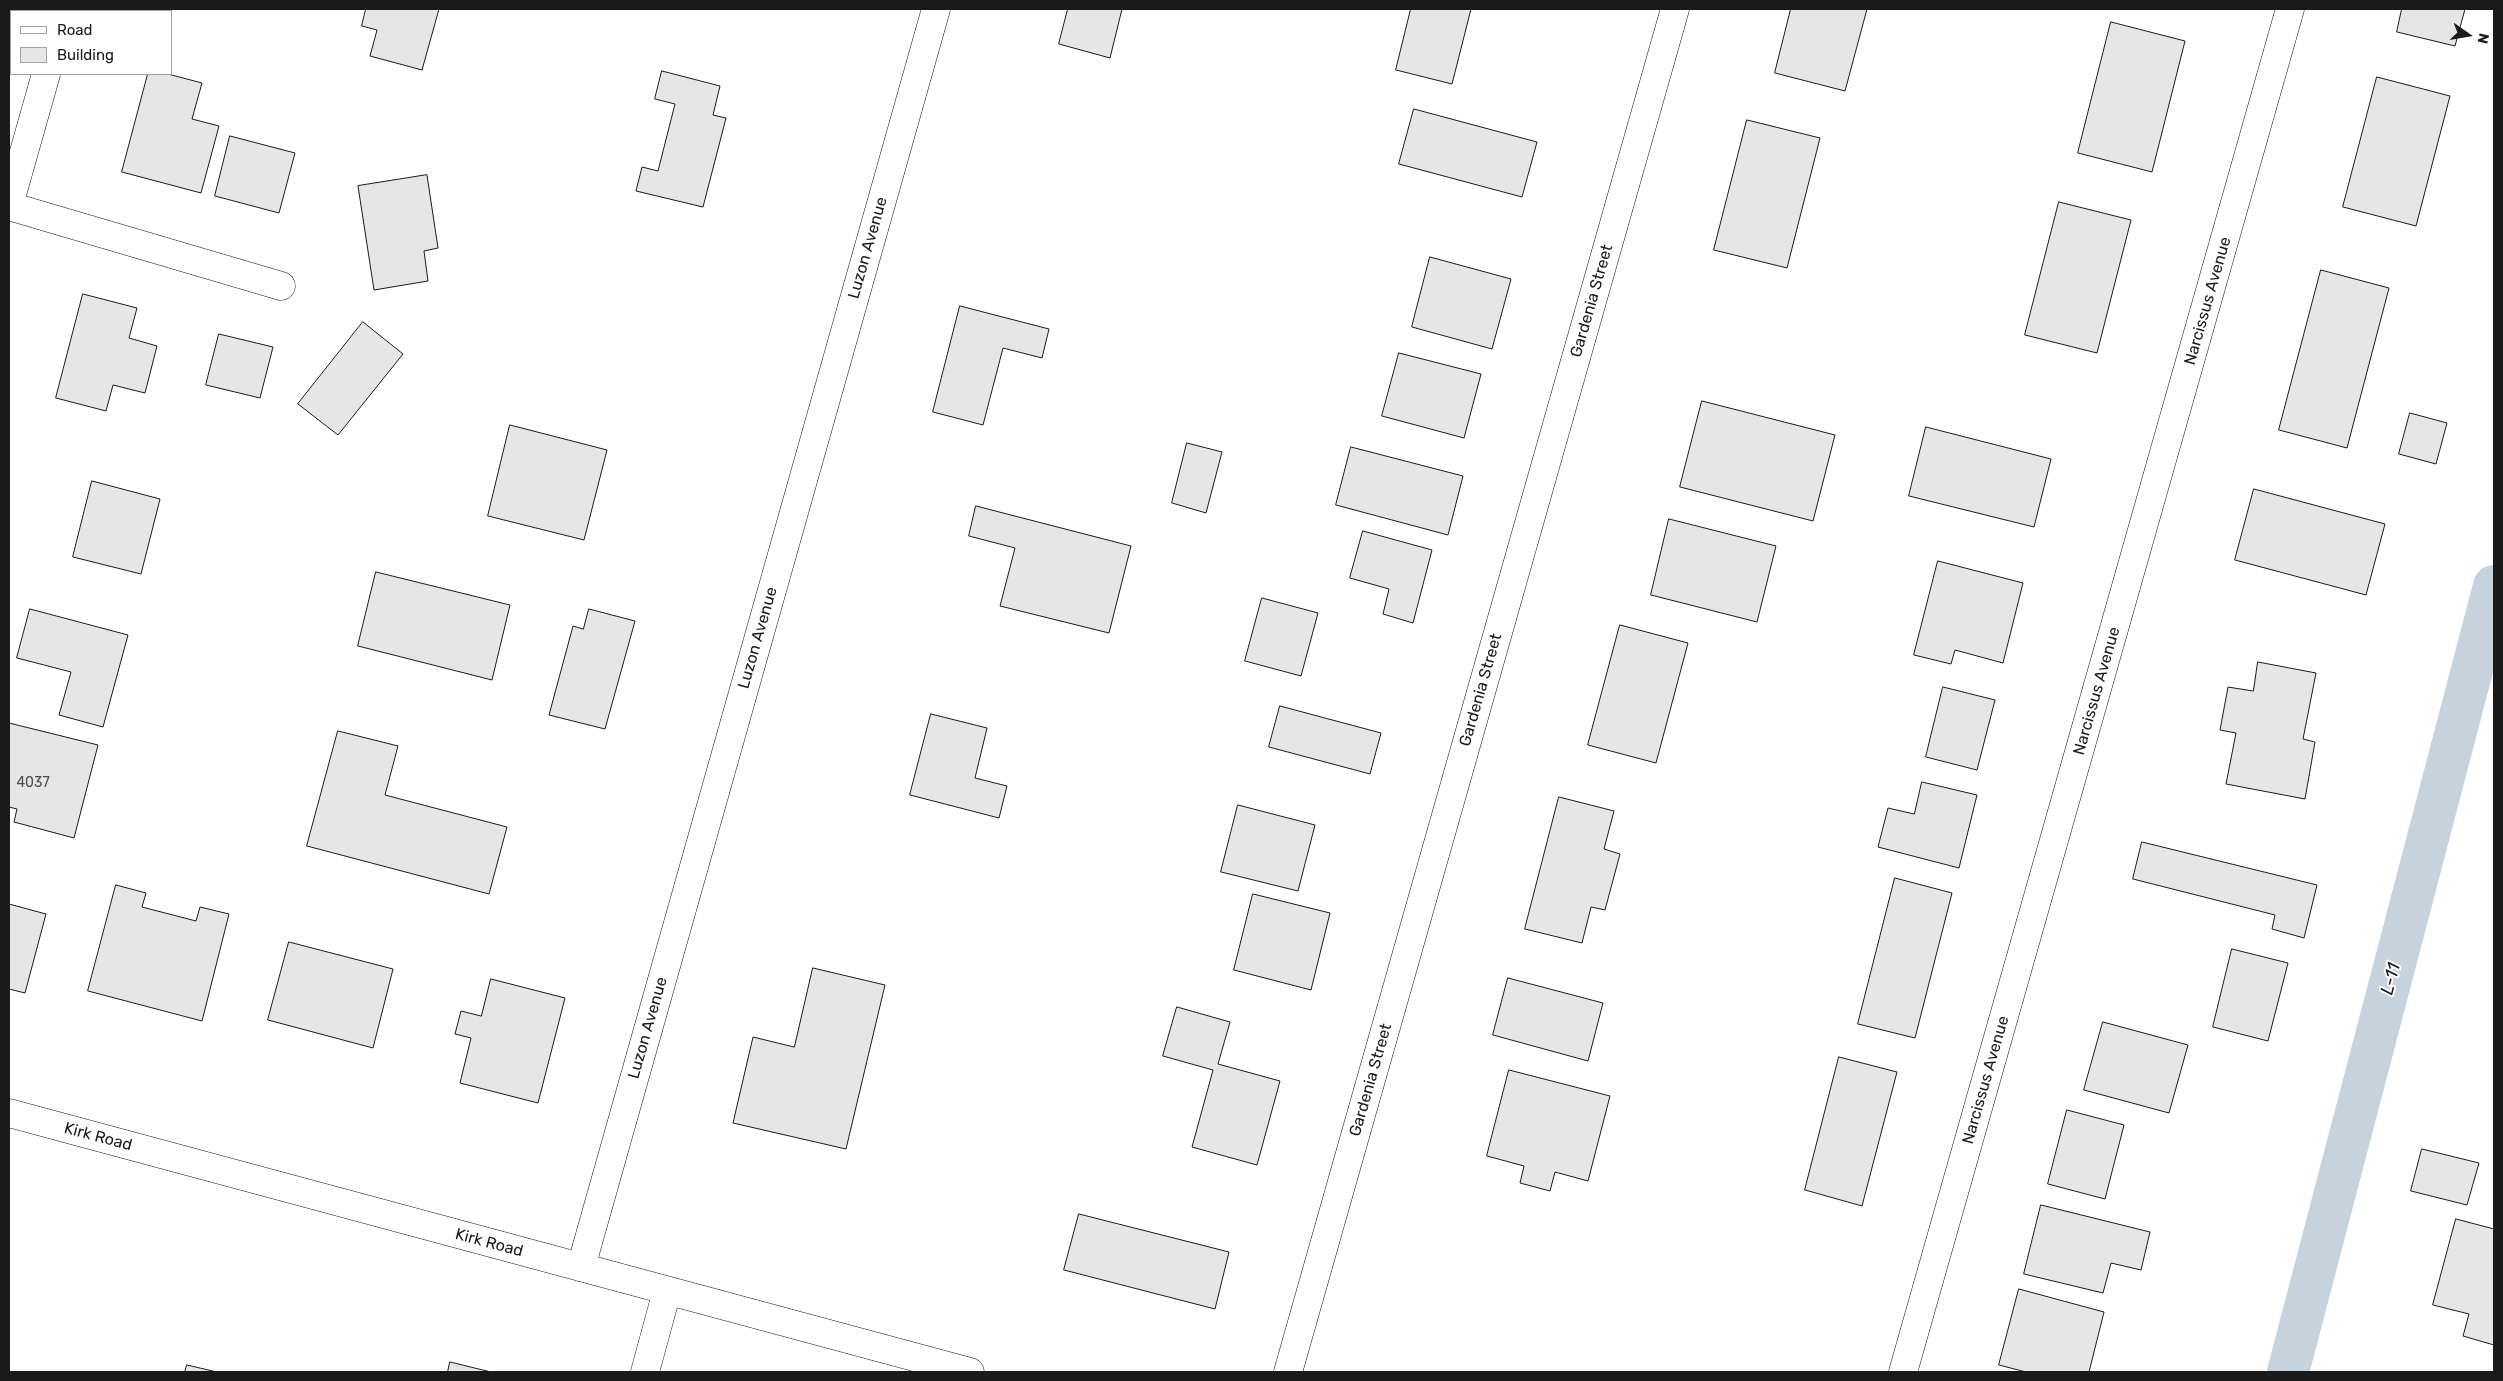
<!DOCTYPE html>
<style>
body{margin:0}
#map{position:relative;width:2503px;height:1381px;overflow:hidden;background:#fff;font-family:Rubik,sans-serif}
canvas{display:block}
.frame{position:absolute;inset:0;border:10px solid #1a1a1a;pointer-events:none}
.legend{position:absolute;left:10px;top:10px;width:162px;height:65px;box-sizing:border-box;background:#fff;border:1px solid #a3a3a3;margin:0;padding:6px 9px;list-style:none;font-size:15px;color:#1a1a1a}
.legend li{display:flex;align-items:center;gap:10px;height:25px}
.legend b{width:25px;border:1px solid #a3a3a3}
.north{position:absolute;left:2443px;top:10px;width:50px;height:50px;-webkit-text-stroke:4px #fff;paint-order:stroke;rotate:103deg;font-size:14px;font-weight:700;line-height:20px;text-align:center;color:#1a1a1a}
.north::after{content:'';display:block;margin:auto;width:18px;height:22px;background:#1a1a1a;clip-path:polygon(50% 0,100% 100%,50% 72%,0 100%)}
</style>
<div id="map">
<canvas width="2503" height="1381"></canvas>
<div class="frame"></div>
<ul class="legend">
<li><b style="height:6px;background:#fff"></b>Road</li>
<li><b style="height:14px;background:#e6e6e6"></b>Building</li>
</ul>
<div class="north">N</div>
</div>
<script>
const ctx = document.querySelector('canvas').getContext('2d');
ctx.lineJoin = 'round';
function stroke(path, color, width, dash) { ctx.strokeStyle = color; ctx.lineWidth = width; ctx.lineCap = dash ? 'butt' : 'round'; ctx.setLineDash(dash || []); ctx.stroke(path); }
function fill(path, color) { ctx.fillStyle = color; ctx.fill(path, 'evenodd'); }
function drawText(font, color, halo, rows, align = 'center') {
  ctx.font = font + ' Rubik,sans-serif'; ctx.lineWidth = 4; ctx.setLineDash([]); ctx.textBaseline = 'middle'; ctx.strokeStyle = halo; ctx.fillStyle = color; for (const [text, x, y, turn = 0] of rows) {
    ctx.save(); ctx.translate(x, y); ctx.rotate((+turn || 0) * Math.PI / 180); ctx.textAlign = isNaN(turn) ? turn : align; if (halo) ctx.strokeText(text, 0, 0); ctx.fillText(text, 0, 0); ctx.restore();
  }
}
const canal = new Path2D(`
 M2288,1372L2494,586`);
const building = new Path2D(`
 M366,9H439L422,70L370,56L377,30L362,26Z
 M1068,9H1122L1110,58L1059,44Z
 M1411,9H1471L1452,84L1396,70Z
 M1791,9H1867L1845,91L1775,73Z
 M2402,9H2465L2455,46L2397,32Z
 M2111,22L2185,41L2152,172L2078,153Z
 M662,71L720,86L713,115L726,118L703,207L636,191L642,167L658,171L675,104L655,99Z
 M148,74H168L202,83L192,119L219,126L201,193L122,172Z
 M2377,77L2450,96L2416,226L2343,207Z
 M1414,109L1537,142L1522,197L1399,164Z
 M1747,120L1820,138L1787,268L1714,250Z
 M230,136L295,153L279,213L215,196Z
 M427,175L438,248L424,251L428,281L374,290L358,186Z
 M2059,202L2131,220L2097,353L2025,335Z
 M1430,257L1511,279L1492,349L1412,327Z
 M2321,270L2389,288L2347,448L2279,430Z
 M83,294L137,308L129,338L157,346L145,393L113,385L106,411L56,398Z
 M960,306L1049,329L1042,358L1003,348L983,425L933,412Z
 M363,322L403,354L338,435L298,404Z
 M219,334L273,347L260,398L206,385Z
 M1399,353L1481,374L1464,438L1382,416Z
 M1702,401L1835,435L1813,521L1680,487Z
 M2410,413L2447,423L2436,464L2399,454Z
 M510,425L607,450L584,540L488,516Z
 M1926,427L2051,459L2034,527L1909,496Z
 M1187,443L1222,452L1206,513L1172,503Z
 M1351,447L1463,476L1448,535L1336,505Z
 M92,481L160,499L141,574L73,557Z
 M2254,489L2385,524L2366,595L2235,560Z
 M976,506L1131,546L1109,633L1000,606L1015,548L969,536Z
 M1669,519L1776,546L1757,622L1651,595Z
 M1363,531L1432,550L1413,623L1383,614L1389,589L1350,578Z
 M1938,561L2023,583L2003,663L1955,650L1951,664L1914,655Z
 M376,572L510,605L492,680L358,646Z
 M1262,598L1318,613L1301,676L1245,661Z
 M30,609L128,635L103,727L59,715L71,672L17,658Z
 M589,609L635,621L605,729L549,715L573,626L583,629Z
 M1620,625L1688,643L1656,763L1588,745Z
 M2258,662L2316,673L2303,739L2315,742L2305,799L2226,784L2236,733L2220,730L2228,687L2253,691Z
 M1943,687L1995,700L1977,770L1926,757Z
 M1280,706L1381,733L1370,774L1269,747Z
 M931,714L987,728L975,778L1007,786L999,818L910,795Z
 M9,723L98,745L74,838L14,822L17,809L9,807Z
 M338,731L398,746L385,795L507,827L489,894L307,846Z
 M1922,782L1977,795L1959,868L1878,847L1888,808L1914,814Z
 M1559,797L1614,811L1604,849L1620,854L1605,910L1591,907L1582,943L1525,929Z
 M1238,805L1315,825L1298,891L1221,872Z
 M2142,842L2317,885L2304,938L2272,929L2275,915L2133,879Z
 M1895,878L1952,893L1915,1038L1858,1024Z
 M116,885L146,893L142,907L196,921L200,907L229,914L202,1021L88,991Z
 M1253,894L1330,913L1311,990L1234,970Z
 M9,904L46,914L25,993L9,989Z
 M289,942L393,969L373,1048L268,1020Z
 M2232,949L2288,963L2268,1041L2213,1027Z
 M813,968L885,985L846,1149L733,1123L753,1037L794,1047Z
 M1508,978L1603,1003L1588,1061L1493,1035Z
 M491,979L565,998L538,1103L460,1083L471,1038L455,1034L461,1011L481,1016Z
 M1177,1007L1230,1022L1218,1064L1280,1081L1257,1165L1192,1147L1213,1070L1163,1056Z
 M2103,1022L2188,1045L2169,1113L2084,1090Z
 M1839,1057L1897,1072L1862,1206L1805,1190Z
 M1509,1070L1610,1096L1588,1181L1555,1172L1550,1191L1520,1183L1524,1166L1487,1156Z
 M2067,1110L2124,1125L2105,1199L2048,1184Z
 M2422,1149L2479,1163L2467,1205L2411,1191Z
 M2041,1205L2150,1232L2141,1270L2111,1263L2103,1293L2024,1274Z
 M1079,1214L1229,1252L1215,1309L1064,1270Z
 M2456,1219L2494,1229V1345L2463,1336L2469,1314L2433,1305Z
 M2019,1289L2104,1312L2089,1372H2026L1999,1365Z
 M450,1362L491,1372H448Z
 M187,1365L217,1372H185Z`);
const minor = new Path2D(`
 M9,206L281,286
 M581,1267L936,9
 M645,1372L667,1291
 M1288,1372L1675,9
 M1903,1372L2290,9`);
const tertiary = new Path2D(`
 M63,11L64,9
 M9,205L46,74
 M9,1113L970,1372`);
const numberNames = [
 ["4037",33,783]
];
const streetNames = [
 ["Luzon Avenue",868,248,-74],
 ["Gardenia Street",1592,301,-74],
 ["Narcissus Avenue",2208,301,-74],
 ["Luzon Avenue",758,638,-74],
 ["Gardenia Street",1481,690,-74],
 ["Narcissus Avenue",2097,691,-74],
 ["Luzon Avenue",648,1028,-74],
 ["Gardenia Street",1371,1080,-74],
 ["Narcissus Avenue",1986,1080,-74],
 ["Kirk Road",98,1137,15],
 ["Kirk Road",489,1243,15]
];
const waterNames = [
 ["L-11",2391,979,-75]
];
stroke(canal, '#c6d2dc', 42);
fill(building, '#e6e6e6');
stroke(building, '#1a1a1a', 1);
stroke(minor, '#1a1a1a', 29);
stroke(tertiary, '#1a1a1a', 29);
stroke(minor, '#fff', 28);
stroke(tertiary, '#fff', 28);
drawText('14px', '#4d4d4d', null, numberNames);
drawText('16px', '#1a1a1a', '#fff', streetNames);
drawText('italic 18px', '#1a1a1a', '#fff', waterNames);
</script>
